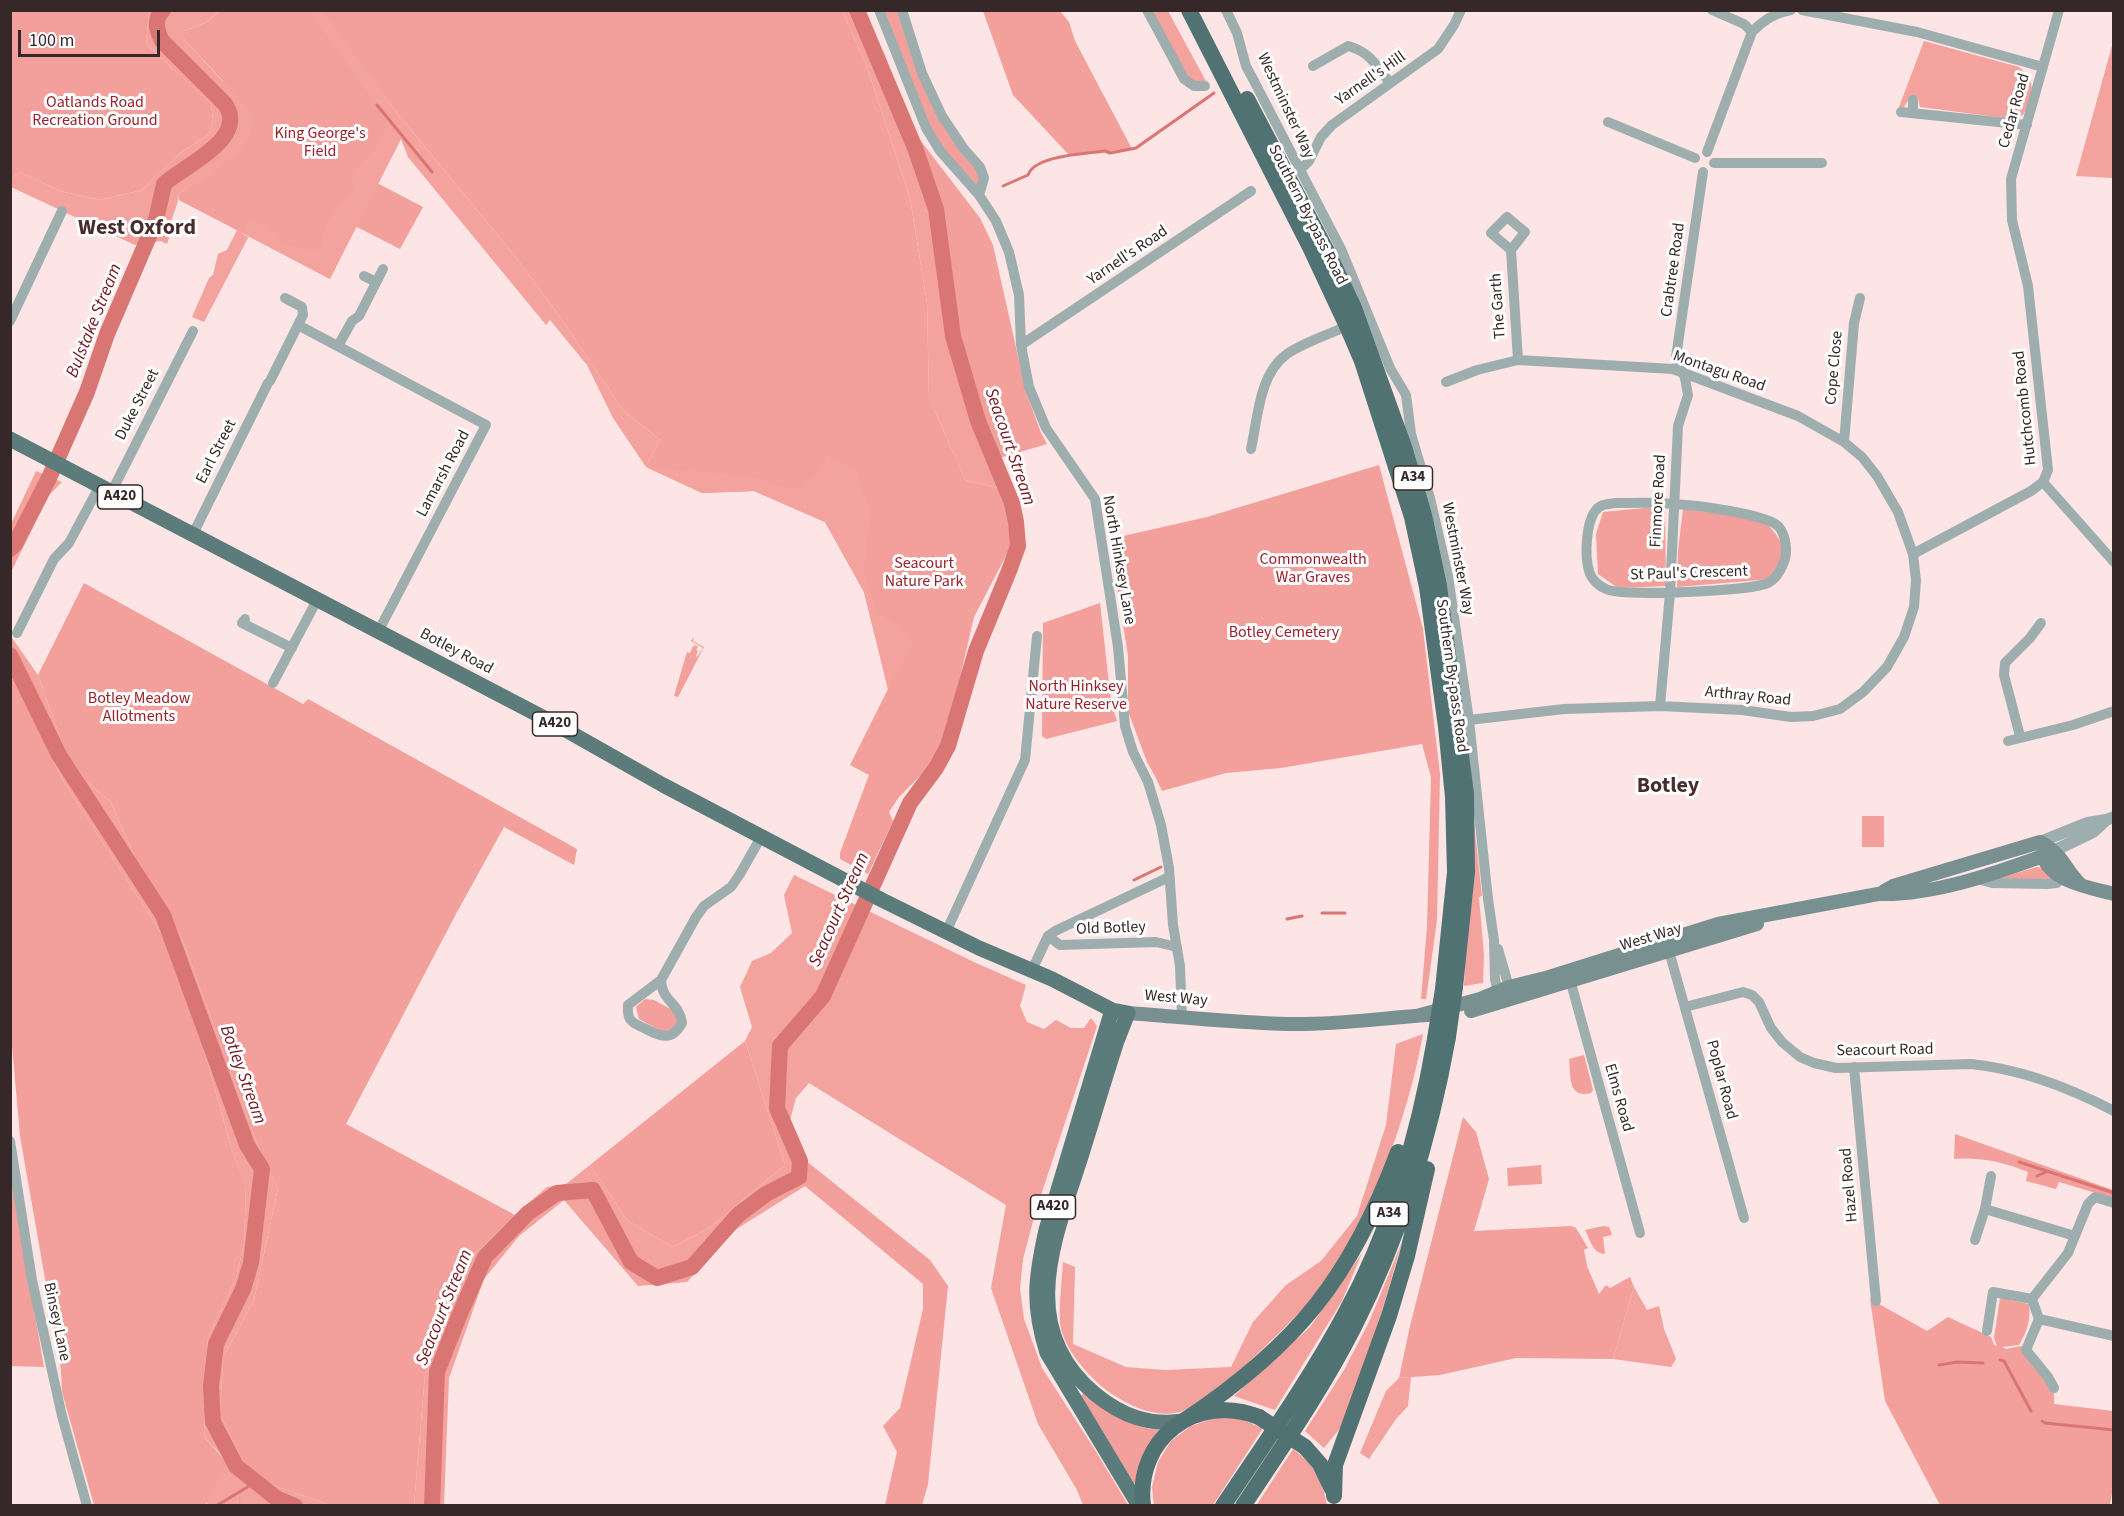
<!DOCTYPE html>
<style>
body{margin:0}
#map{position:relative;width:2124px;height:1516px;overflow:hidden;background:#fce5e4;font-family:"Source Sans 3",sans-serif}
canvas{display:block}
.frame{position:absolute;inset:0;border:12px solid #362828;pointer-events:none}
.scale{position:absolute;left:18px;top:30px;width:142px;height:27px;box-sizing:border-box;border:3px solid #362828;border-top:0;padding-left:8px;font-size:18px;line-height:21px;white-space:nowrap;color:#362828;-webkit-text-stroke:4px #fff;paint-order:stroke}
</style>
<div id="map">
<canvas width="2124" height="1516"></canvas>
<div class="frame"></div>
<div class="scale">100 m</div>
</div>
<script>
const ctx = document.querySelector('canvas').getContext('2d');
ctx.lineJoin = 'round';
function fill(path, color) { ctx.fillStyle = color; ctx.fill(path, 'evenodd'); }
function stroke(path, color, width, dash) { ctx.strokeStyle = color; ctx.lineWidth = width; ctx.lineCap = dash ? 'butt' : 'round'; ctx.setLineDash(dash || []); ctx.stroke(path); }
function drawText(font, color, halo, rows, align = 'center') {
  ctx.font = font + ' "Source Sans 3",sans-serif'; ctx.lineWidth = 6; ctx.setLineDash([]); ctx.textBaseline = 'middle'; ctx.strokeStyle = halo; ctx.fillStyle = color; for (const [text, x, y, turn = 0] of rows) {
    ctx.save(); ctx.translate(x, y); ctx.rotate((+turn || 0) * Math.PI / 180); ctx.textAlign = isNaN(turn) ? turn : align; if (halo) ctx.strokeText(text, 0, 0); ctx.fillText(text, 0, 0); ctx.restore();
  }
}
const green = new Path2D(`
 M11,11H149L146,44L211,104L213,120L209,134L179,154L142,190L100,200L60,191L20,172L11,179Z
 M220,11H310L313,14L401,138L377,183L423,207L400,249L355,226L330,279L179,200L178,194L214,171L239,150L223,81L184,39V31L207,22Z
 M321,11H842L867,67L910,198L927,303L929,397L965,480L998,488L1007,502L1011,521V546L974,617L948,729L937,759L899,797L889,812L893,821L868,874L840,859V853L869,775L850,765L888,689L864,592L825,522L754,491L702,493L646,467L660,440L623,410L558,314L515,256L397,113Z
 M879,11H902L942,116L980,167L979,195L940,151Z
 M983,11H1060L1069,22L1075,41L1132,149L1069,155L1013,95Z
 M917,136L980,218L993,245L1026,392L1041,433L1047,444L996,459L980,416L954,316L941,203L933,188Z
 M1379,465L1423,629L1440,774L1437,920L1426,999H1421L1427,927L1431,777L1422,744L1281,768L1226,773L1162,791L1155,776L1147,762L1128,711V656L1110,539L1207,517Z
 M1665,506L1666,586L1618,588L1598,574L1596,534L1603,512Z
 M1683,509L1763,519C1785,544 1790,550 1771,579L1677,587L1678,551Z
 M84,583L303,704L308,699L577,849L574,865L504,827L457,912L346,1124L515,1215L473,1256L425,1374L414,1505H330L264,1482L242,1460L220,1414L223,1358L254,1300L278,1188L263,1159L181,936L144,879L111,802L86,781L65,751L38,675Z
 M1100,603L1111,702L1117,721L1046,739L1042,736L1043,623Z
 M694,637L693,641L704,647L678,697L674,696L687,652L690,653L693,646L695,647L694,644L698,647L696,650L698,651L696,656L697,657L703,648L691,641Z
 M10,671L63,781L163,936L166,935L201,1039L232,1151L246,1185L244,1244L236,1278L208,1336L204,1437L265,1505H237L239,1491L206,1503V1505H94L62,1392L61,1370L20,1136L10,1023Z
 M1862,816H1884V847H1862Z
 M2037,867L2042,868L2054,877L2049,880L1996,879Z
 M645,999L654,1000L674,1011L677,1022L674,1028L663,1032L639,1019L636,1007Z
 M745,1041L785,1165L709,1228L673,1247L628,1221L590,1165Z
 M1584,1055L1593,1090L1591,1093C1567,1099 1571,1075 1569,1059Z
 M1463,1117L1476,1132L1489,1179L1474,1231L1571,1226L1576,1228L1588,1248L1584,1250L1587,1266L1599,1294L1606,1285L1610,1288L1630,1277L1634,1287L1613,1359L1516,1358L1440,1375L1399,1378L1410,1326Z
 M1955,1134L2113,1190V1198L2059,1182L2056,1189L2026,1181L2028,1172C2004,1162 1980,1157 1954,1159Z
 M805,1160L930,1260L948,1286L928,1484L922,1505H885L897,1452L883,1426L900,1408L923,1309V1284L805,1186Z
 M1541,1165L1542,1184L1508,1186L1507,1168Z
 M10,1170L44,1367L11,1366Z
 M1603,1226L1609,1227L1612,1235L1603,1237L1605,1254C1593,1254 1590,1239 1585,1230Z
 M2000,1298L2029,1304C2031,1319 2027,1332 2019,1345L2002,1347L2006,1349L2021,1346L2026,1350L2054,1388V1404L2113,1411L2114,1483L2110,1504L1940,1505L1885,1401L1870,1299L1927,1331L1948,1317L1991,1337L1994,1345L1997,1346L1994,1338Z
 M1084,1392C1109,1411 1129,1429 1162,1430L1138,1482L1134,1483L1081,1396Z`);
const forest = new Path2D(`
 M149,11H220L207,22L184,31V39L252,113C252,118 253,127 251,132C240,159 202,179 178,194C179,205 172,214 171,224C169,232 170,237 167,244L161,241L135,245L11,187V179L20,172L60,191L100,200L142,190L179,154L209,134L213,120L211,104L146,44Z
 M310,11H321L328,18L397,113L515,256L558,314L623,410L660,440L646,467L750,476L793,490L816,476L827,455L857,470L860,485L871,509L864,569L875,610L915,640L888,689L864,592L825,522L754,491L702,493L646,467L613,418L587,365L550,320L546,325L408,157L401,139L330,279L249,236L204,322L192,317L209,278L213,275L218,254L227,250L237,230L248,237L246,227L249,223L254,220C264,224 268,232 278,234L282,244L314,250C324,245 321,240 324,231C328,217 342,204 353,193L352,173C368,158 385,143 387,120Z
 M842,11H857L915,148L936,209L953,336L978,421L1003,487L998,488L965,480L929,397L927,303L910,198L867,67Z
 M1149,11H1168L1208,85L1194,83L1184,72Z
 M1924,41L2019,67C2037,82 2034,96 2023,115L2012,119L1920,107L1918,98L1910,97L1904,107H1899Z
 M2113,42V178L2076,176Z
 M36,471L62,482L49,495L11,572V524Z
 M10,635L38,675L65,751L86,781L111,802L144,879L181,936L263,1159L278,1188L254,1300L223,1358L220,1414L242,1460L264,1482L330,1505H243L239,1493L237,1505H206L227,1461L204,1437L208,1336L236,1278L244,1244L246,1186L232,1151L201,1039L166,935L163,936L63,781L11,671Z
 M1472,804L1482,896L1479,897L1484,955L1483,983L1464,986Z
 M794,875L976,963L1026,985L1020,1006L1027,1022L1044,1029L1056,1020L1071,1028H1084L1091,1018L1097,1026L1036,1210L1023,1259L1020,1289L1024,1319L1042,1368L1095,1450L1128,1505H1083L1077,1490L1038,1424L991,1288L1006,1205L809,1083L796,1098L789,1124L805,1160V1186L735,1230L687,1282L638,1286L564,1200L519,1236L484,1279L449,1378L444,1505H414L425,1374L473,1256L515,1215L547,1187L566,1184L590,1165L628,1221L673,1247L709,1228L785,1165L745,1041L752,1027L740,987L752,961L771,953L792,933L784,895Z
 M1423,1034C1408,1118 1369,1225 1317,1293C1305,1307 1292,1320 1279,1333C1262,1349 1247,1365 1229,1379C1218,1386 1191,1409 1180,1412C1155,1418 1132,1407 1112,1394C1091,1380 1062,1348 1060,1322C1059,1302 1062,1282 1063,1262L1075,1267L1073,1344L1126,1367L1165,1370L1231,1367L1253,1322L1286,1285L1321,1261L1357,1216L1386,1125L1396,1044Z
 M1402,1242L1380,1318L1345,1422L1324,1448L1305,1431L1344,1370L1369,1322Z
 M1362,1253L1342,1301L1275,1410L1234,1396L1310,1327Z
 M1634,1287L1647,1310L1659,1306L1664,1329L1676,1359L1671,1367L1613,1359Z
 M1411,1377L1408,1406L1396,1419L1369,1459L1360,1453L1386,1391L1399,1378Z
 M1215,1418L1240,1419L1263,1428L1213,1505H1154L1152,1487L1158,1462L1171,1441L1191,1426Z
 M1293,1449C1315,1466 1322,1478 1327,1505L1256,1506Z`);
const stream = new Path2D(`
 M377,105L432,172
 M1003,186L1028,175C1035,155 1086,154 1105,151L1110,153L1136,148L1214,93
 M1134,880L1161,867
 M1322,913H1345
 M1287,919L1302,916
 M2019,1162L2114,1193
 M2037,1176L2046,1172
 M2000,1360L2004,1361L2031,1411
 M1939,1365L1958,1362L1983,1363
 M2042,1421L2045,1423L2114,1430
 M216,1506L256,1482`);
const river = new Path2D(`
 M10,549L15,544L49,478L87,392L107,334L156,220L164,184C183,166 249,139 225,104L162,41C157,31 153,20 163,10
 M10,655L59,755L163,915L247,1145L262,1169L251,1263L243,1289L216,1344L211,1386L213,1422L236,1466L276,1498L295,1506
 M432,1506L437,1372L459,1316L485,1257L528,1213L557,1193L593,1190L631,1262L657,1278L692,1267L738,1215L766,1194L799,1177L800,1161L777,1108L780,1046L823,996L910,803L936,768L948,746L976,651L1009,571L1018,546L1016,522L1012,503L978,421L953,336L936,209L915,148L857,10`);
const minor = new Path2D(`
 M879,10L926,128L940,151L979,195L996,221L1009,252L1019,295L1021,345L1029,387L1046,428L1095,499L1118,647L1125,726L1133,752L1148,782L1161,825L1169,868L1173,925L1180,966L1182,1018
 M902,10L922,73L942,116L964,149L980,167L984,178L979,195
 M1147,10L1184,79L1194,86H1205
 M1226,10L1237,33L1246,66L1253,79L1341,249L1390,368L1406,395L1411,434L1430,498L1448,576L1469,720L1488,899L1494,940L1495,979L1499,998
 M1712,10L1744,24L1752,32
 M1802,10L1917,32L2043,67
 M1313,66L1348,46C1369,51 1378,67 1390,83
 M1901,112L2027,125
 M1913,113V100
 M1608,122L1695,158
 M1707,152L1752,32C1764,20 1774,13 1791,10
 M1714,163H1822
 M1299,171L1309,161L1321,137L1332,125L1438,49L1454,25L1461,10
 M1511,250L1491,233L1507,217L1525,232L1511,250L1518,360
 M364,276L376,282
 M10,321L62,211
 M298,325L486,425L378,632
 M1021,345L1251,191
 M338,346L352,321L359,316L383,269
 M270,381L303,315L302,307L285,298
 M1446,382L1477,370L1518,360L1673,369L1798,416L1844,442L1862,457L1877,476L1898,512L1913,554L1916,580L1914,607L1904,637L1887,667L1863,692L1840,709L1813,716L1791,717L1742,710L1660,706L1564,709L1469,720
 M1844,442L1854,323L1860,298
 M1251,449C1258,417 1259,374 1287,354C1302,343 1330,334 1347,326
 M2043,482L2114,562
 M111,493L193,331
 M1615,503C1634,503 1654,502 1674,504C1694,505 1768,514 1779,527C1786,536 1788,552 1784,562C1781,570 1776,579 1768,583C1752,591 1620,597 1606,589C1599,586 1593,580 1590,574C1584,558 1585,514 1601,506C1605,504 1611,504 1615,503Z
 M193,534L268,383
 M1913,554L2031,491L2043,482L2048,470L2028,286L2012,220L2011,179L2059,10
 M245,619L242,623L292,648
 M17,633L54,559L69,543L99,487
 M273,683L317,600
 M1660,706L1670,593L1678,426L1688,395L1685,378L1676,357L1703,172
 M2020,736L2004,675L2005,663L2030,638L2041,623
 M2008,741L2073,725L2114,711
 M1974,878L1992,883L2047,884L2057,883L2062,878
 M946,932L1025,760L1037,636
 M1048,936L1060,945L1156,942L1177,947
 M1498,949L1511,994
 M1669,951L1744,1218
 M1032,970L1048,936L1055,931L1169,877
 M1569,976L1640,1233
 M661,980C662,1003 679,1001 682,1023C672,1041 661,1037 646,1029C640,1026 633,1024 630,1019C627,1014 628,1010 628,1005L661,980L696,917L704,906L731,887L740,874L761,837
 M1685,1007L1743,992L1752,995L1759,1002L1771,1028L1782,1042L1800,1057L1814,1063L1836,1068L1971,1064C2021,1069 2070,1088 2114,1111
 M1854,1067L1876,1301
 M10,1141L32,1280L62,1416L87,1506
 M1985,1209L2075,1236
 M1975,1240L1985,1209L1991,1176
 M2032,1299L2068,1253L2088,1204L2095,1197L2114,1203
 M2039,1319L2114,1336
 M1987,1331L1993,1292L2032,1299L2039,1319L2026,1350L2048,1377L2054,1388`);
const tertiary = new Path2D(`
 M2106,820L2093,832L2043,856L2040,842L2087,823L2106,820L2114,817`);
const secondary = new Path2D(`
 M1884,891L1893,886L2040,842C2064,855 2063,867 2080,884
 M1471,1011L1757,924
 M1128,1013C1182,1017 1235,1023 1289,1024C1336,1025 1382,1018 1428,1015
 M1420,1015L1480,999L1509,987L1549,977L1718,924L1878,894C1932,896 1993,874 2043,856C2051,882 2091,888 2114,894`);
const primary = new Path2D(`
 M10,439L548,720L663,785L882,900L979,948L1052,979L1112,1010L1128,1013L1117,1041C1104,1081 1092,1122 1079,1163C1053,1243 1017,1329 1095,1394C1122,1416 1149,1426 1183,1421
 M1112,1010L1046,1230C1035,1279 1032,1305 1047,1353L1139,1506`);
const trunk = new Path2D(`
 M1189,10L1310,247L1347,326L1362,361L1412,517L1427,587L1446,727L1453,797L1455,872L1443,989
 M1247,99L1330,257L1354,308L1404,447L1424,515L1439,586L1466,794L1467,872L1455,987
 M1185,1420C1297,1345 1351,1278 1398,1152
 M1305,1447L1320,1464L1332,1489
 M1334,1496L1335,1465L1389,1316L1407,1256L1427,1169
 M1143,1506C1135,1439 1196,1392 1259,1417
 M1223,1506C1265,1443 1309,1381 1345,1314C1391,1230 1419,1133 1435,1039
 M1243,1506C1282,1447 1322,1390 1354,1327C1400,1236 1430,1138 1448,1037`);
const trunkBridge = new Path2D(`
 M1448,1037L1455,987
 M1435,1039L1443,989
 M1259,1417L1305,1447`);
const shields = [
 [1413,478,39],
 [120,497,45],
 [555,724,45],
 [1053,1207,45],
 [1389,1214,39]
];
const shieldNames = [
 ["A34",1413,478],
 ["A420",120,497],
 ["A420",555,724],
 ["A420",1053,1207],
 ["A34",1389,1214]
];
const streetNames = [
 ["Yarnell's Hill",1371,79,-35],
 ["Westminster Way",1285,106,65],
 ["Cedar Road",2015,111,-74],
 ["Southern By-pass Road",1307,215,63],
 ["Yarnell's Road",1128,256,-34],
 ["Crabtree Road",1674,270,-82],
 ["The Garth",1499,306,-94],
 ["Cope Close",1835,368,-85],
 ["Montagu Road",1719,372,19],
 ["Duke Street",138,405,-63],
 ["Hutchcomb Road",2026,408,-96],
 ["Earl Street",217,452,-63],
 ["Lamarsh Road",444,474,-62],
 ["Finmore Road",1659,501,-87],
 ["Westminster Way",1457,559,79],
 ["North Hinksey Lane",1118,560,80],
 ["St Paul's Crescent",1689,574,-2],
 ["Botley Road",456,652,28],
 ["Southern By-pass Road",1451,676,82],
 ["Arthray Road",1748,697,6],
 ["Old Botley",1111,929,-2],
 ["West Way",1651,938,-17],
 ["West Way",1176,999,5],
 ["Seacourt Road",1885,1051,-1],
 ["Poplar Road",1721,1080,75],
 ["Elms Road",1618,1098,74],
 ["Hazel Road",1850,1185,-95],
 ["Binsey Lane",56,1322,78]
];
const parkNames = [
 ["Oatlands Road",95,103],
 ["Recreation Ground",95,121],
 ["King George's",320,134],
 ["Field",320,152],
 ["Commonwealth",1313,560],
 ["War Graves",1313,578],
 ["Seacourt",924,564],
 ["Nature Park",924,582],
 ["Botley Cemetery",1284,633],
 ["North Hinksey",1076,687],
 ["Nature Reserve",1076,705],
 ["Botley Meadow",139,699],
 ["Allotments",139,717]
];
const waterNames = [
 ["Bulstake Stream",95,321,-68],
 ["Seacourt Stream",1009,447,71],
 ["Seacourt Stream",840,910,-66],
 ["Botley Stream",242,1075,70],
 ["Seacourt Stream",445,1308,-68]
];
const districtNames = [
 ["West Oxford",137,229],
 ["Botley",1668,787]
];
fill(green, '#f39f9b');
fill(forest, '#f4a29e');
stroke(stream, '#d97673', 3);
stroke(river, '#d97673', 16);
stroke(minor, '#9eaeae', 10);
stroke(tertiary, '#9eaeae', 12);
stroke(secondary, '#789090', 14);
stroke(primary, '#5c7b7b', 15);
stroke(trunk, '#507272', 16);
stroke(trunkBridge, '#507272', 16);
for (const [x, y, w] of shields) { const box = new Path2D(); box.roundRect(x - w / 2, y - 12, w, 24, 4.5); ctx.fillStyle = '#fff'; ctx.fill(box); stroke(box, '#362828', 1.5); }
drawText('bold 15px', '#362828', null, shieldNames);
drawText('16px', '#362828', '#fff', streetNames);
drawText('16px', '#99222a', '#fff', parkNames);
drawText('italic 18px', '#71171d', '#fff', waterNames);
drawText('bold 22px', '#492d2c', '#fff', districtNames);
</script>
